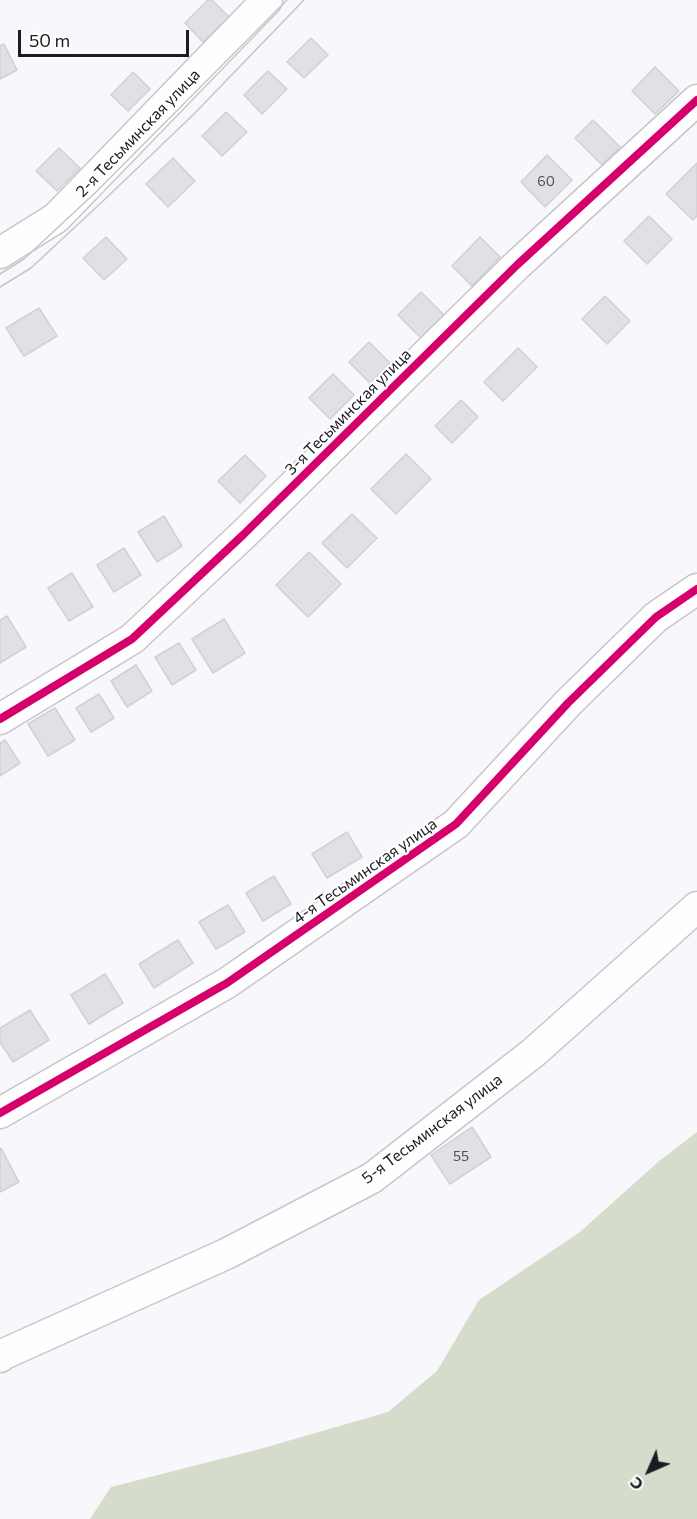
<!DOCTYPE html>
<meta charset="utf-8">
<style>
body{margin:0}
#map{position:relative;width:697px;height:1519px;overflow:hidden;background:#f7f7fc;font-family:Commissioner,sans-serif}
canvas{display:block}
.north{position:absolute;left:619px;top:1441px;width:60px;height:60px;-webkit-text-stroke:4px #fff;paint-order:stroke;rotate:225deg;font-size:16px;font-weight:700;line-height:24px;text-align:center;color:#1c1b22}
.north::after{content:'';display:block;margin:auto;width:21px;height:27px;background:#1c1b22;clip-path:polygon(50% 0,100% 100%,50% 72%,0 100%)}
.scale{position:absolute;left:18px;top:30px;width:171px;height:27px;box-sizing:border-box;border:3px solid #1c1b22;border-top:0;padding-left:8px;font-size:18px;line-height:21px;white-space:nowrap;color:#1c1b22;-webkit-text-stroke:4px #fff;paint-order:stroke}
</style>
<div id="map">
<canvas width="697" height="1519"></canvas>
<div class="north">С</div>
<div class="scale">50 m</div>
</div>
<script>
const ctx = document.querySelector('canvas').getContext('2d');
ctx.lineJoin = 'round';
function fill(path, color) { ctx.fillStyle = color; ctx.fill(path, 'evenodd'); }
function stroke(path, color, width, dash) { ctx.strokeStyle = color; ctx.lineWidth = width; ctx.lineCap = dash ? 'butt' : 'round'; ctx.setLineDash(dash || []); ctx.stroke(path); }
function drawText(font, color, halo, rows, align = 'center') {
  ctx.font = font + ' Commissioner,sans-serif'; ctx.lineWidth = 4.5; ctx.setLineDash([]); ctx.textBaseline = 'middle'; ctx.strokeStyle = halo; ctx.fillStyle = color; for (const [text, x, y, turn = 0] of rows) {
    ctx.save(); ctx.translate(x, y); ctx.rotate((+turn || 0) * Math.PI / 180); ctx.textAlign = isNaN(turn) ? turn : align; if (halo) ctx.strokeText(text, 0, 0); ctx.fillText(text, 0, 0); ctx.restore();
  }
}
const forest = new Path2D(`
 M697,1132V1519H90L111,1487L260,1449L388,1412L437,1371L479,1300L580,1232L658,1162Z`);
const building = new Path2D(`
 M208,0H212L229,17L203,42L185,23Z
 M311,38L328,55L304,78L287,62Z
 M4,44L17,70L0,79V46Z
 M655,67L679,91L655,114L632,91Z
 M268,71L287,89L262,114L244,95Z
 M133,72L150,89L128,111L111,95Z
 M226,112L247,132L222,156L202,136Z
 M593,120L620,147L602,165L575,138Z
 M59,148L80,168L57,191L36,171Z
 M547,155L572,180L545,207L521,182Z
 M173,158L195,181L168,207L146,184Z
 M697,163V216L693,220L666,194Z
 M649,216L672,239L647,264L624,241Z
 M106,237L127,259L104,280L83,258Z
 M480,237L500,257L472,286L452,266Z
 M421,292L444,315L421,338L398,315Z
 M605,296L630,321L607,344L582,319Z
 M39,308L57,336L24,356L6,328Z
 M369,342L390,363L370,383L349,362Z
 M518,348L537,367L503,401L484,382Z
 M333,374L354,395L330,419L309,398Z
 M461,400L478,417L452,443L435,426Z
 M406,454L431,479L396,514L371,489Z
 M245,455L266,476L240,503L218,481Z
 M352,514L377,538L347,568L322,543Z
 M164,516L182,546L157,562L138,532Z
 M124,548L141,575L114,592L97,565Z
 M309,552L341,584L308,617L276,585Z
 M72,573L93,607L69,621L48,588Z
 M7,616L26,647L0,663V620Z
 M224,619L245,653L213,673L192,639Z
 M179,643L196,670L172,685L155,657Z
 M136,665L152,691L127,707L111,681Z
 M99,694L114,718L91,732L76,708Z
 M55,708L75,740L48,756L28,724Z
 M5,740L20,763L0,776V743Z
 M347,832L362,857L327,878L312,854Z
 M274,876L291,904L263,921L246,893Z
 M228,905L245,932L216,949L199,922Z
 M178,940L193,963L154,988L139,964Z
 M105,974L123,1003L89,1024L71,995Z
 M30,1010L49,1040L13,1062L0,1042V1028Z
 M472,1127L491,1157L450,1184L431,1155Z
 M1,1148L19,1182L0,1192V1149Z`);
const minor = new Path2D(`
 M0,253L56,218L267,0
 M0,719L132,639L244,534L517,265L697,100
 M0,1113L227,983L456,824L568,703L656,617L697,589
 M0,1357L4,1354L226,1254L372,1178L533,1053L697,907`);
const tram = new Path2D(`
 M0,274L24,259L96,192L287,0
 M0,287L31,268L103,201L194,114L304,0`);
const cycleway = new Path2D(`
 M0,719L132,639L244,534L517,265L697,100
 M0,1113L227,983L456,824L568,703L656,617L697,589`);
const numberNames = [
 ["60",546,181],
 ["55",461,1156]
];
const streetNames = [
 ["2-я Тесьминская улица",138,133,-46],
 ["3-я Тесьминская улица",348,412,-45],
 ["4-я Тесьминская улица",365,871,-35],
 ["5-я Тесьминская улица",432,1129,-37]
];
fill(forest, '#d5dccc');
fill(building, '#e0e0e6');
stroke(building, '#d0d0d6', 1.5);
stroke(minor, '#c7c6cc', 33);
stroke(minor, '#fefeff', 30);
stroke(tram, '#c6c6c7', 1.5);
stroke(cycleway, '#d6006c', 8);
drawText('14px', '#4e4d54', null, numberNames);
drawText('16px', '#1c1b22', '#fff', streetNames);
</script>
